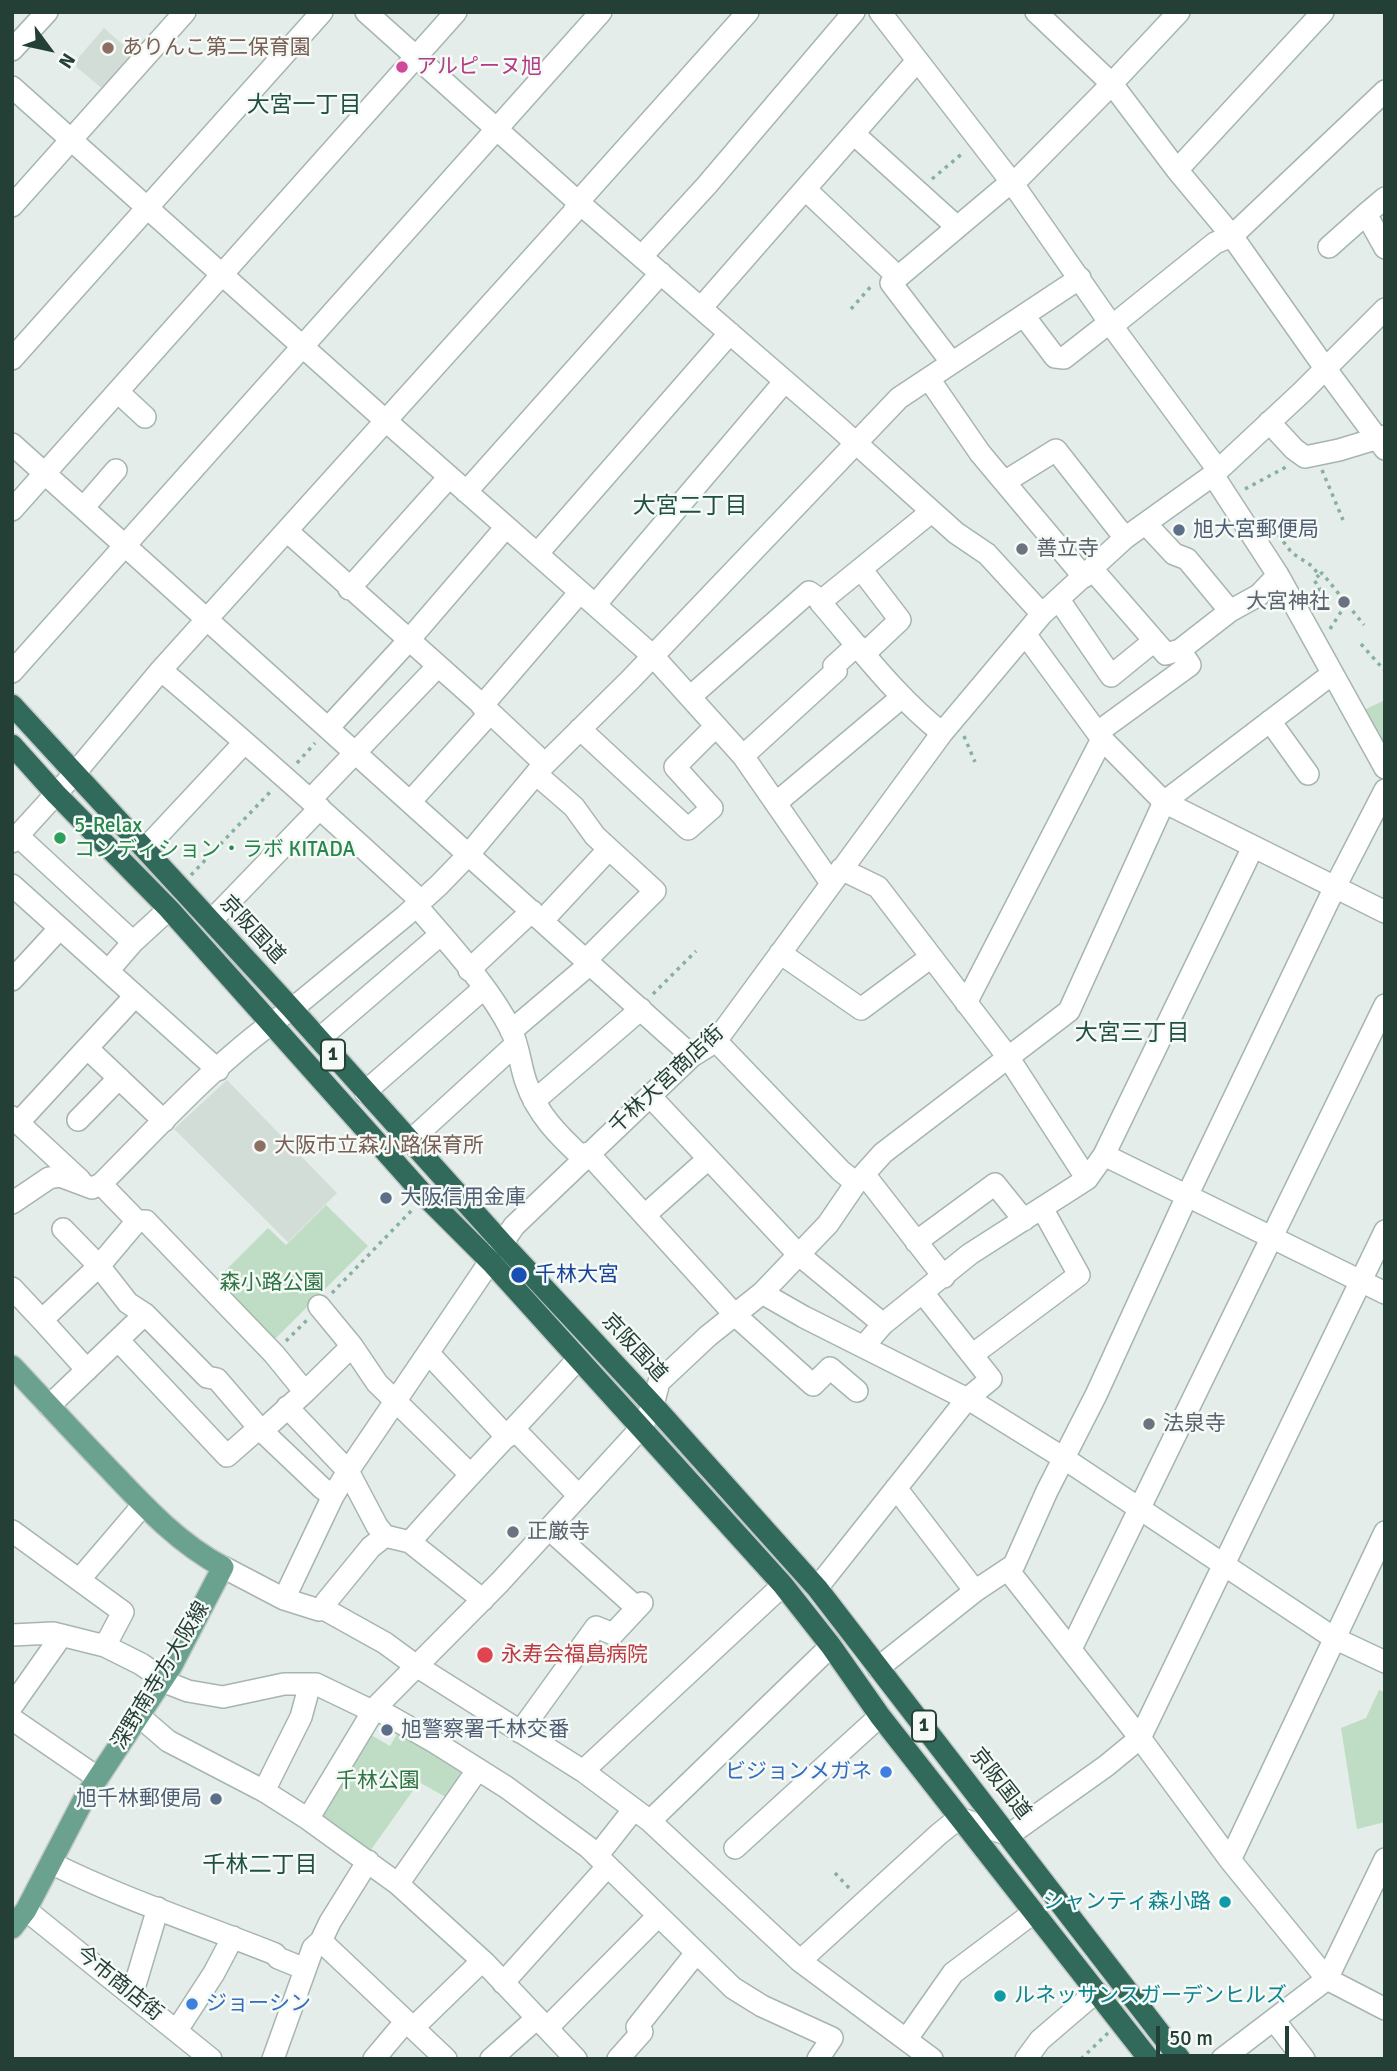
<!DOCTYPE html>
<meta charset="utf-8">
<style>
body{margin:0}
#map{position:relative;width:1397px;height:2071px;overflow:hidden;background:#e4ede9;font-family:Signika,sans-serif}
canvas{display:block}
.frame{position:absolute;inset:0;border:14px solid #243f36;pointer-events:none}
.north{position:absolute;left:14px;top:14px;width:70px;height:70px;-webkit-text-stroke:5px #f5faf7;paint-order:stroke;rotate:123deg;font-size:19px;font-weight:700;line-height:28px;text-align:center;color:#243f36}
.north::after{content:'';display:block;margin:auto;width:24px;height:32px;background:#243f36;clip-path:polygon(50% 0,100% 100%,50% 72%,0 100%)}
.scale{position:absolute;left:1156px;top:2026px;width:133px;height:32px;box-sizing:border-box;border:4px solid #243f36;border-top:0;padding-left:9px;font-size:21px;line-height:24px;white-space:nowrap;color:#243f36;-webkit-text-stroke:5px #f5faf7;paint-order:stroke}
</style>
<div id="map">
<canvas width="1397" height="2071"></canvas>
<div class="frame"></div>
<div class="north">N</div>
<div class="scale">50 m</div>
</div>
<script>
const ctx = document.querySelector('canvas').getContext('2d');
ctx.lineJoin = 'round';
function fill(path, color) { ctx.fillStyle = color; ctx.fill(path, 'evenodd'); }
function stroke(path, color, width, dash) { ctx.strokeStyle = color; ctx.lineWidth = width; ctx.lineCap = dash ? 'butt' : 'round'; ctx.setLineDash(dash || []); ctx.stroke(path); }
function drawText(font, color, halo, rows, align = 'center') {
  ctx.font = font + ' Signika,"Noto Sans JP",sans-serif'; ctx.lineWidth = 5; ctx.setLineDash([]); ctx.textBaseline = 'middle'; ctx.strokeStyle = halo; ctx.fillStyle = color; for (const [text, x, y, turn = 0] of rows) {
    ctx.save(); ctx.translate(x, y); ctx.rotate((+turn || 0) * Math.PI / 180); ctx.textAlign = isNaN(turn) ? turn : align; if (halo) ctx.strokeText(text, 0, 0); ctx.fillText(text, 0, 0); ctx.restore();
  }
}
const built = new Path2D(`
 M104,28L137,57L106,92L73,64Z
 M227,1080L337,1193L288,1242L174,1129Z`);
const green = new Path2D(`
 M1385,700V750L1364,710Z
 M326,1205L368,1246L275,1339H265L213,1283L268,1228L286,1245Z
 M1379,1690L1385,1692L1383,1728L1385,1730V1822L1357,1829L1341,1728L1366,1718Z
 M400,1729L471,1770L451,1800L419,1782L368,1854L317,1819L366,1732L390,1746Z`);
const path = new Path2D(`
 M932,179L964,152
 M851,309L873,284
 M1322,470L1343,520
 M1245,489L1288,466
 M1273,528L1292,553L1312,566L1319,575L1322,573L1364,625
 M1311,595L1320,589L1314,580L1319,575
 M1330,629L1346,604
 M1361,644L1385,671
 M964,736L975,762
 M297,763L315,743
 M191,875L273,789
 M653,994L696,951
 M332,1293L412,1210
 M286,1341L308,1319
 M835,1873L850,1889
 M1081,2059L1108,2033`);
const minor = new Path2D(`
 M366,12L578,202L837,426L956,533L987,554L1042,614
 M880,12L1013,184L1112,326L1218,470
 M1036,12L1112,84L1177,170L1232,236L1325,368L1385,449
 M12,50L47,12
 M12,87L377,413L653,656L743,756L831,883
 M854,134L957,227
 M1177,170L1323,12
 M1013,184L1102,94L1179,12
 M805,189L897,276
 M1385,198L1366,214L1385,248
 M12,206L185,12
 M1329,247L1366,214
 M642,256L707,185L854,12
 M701,308L917,61
 M1024,316L1055,357L1064,358L1110,322
 M1112,326L1215,243L1232,236L1385,91
 M12,359L322,12
 M952,363L891,283L1011,182
 M929,379L980,453L1084,577
 M118,392L145,417
 M1269,422L1294,449L1305,457L1339,450L1385,436
 M12,444L692,1056
 M1213,475L1278,575L1385,768
 M1006,481L1056,450L1125,538
 M466,492L661,273
 M84,507L116,470
 M12,510L456,12
 M931,512L820,602C859,647 895,696 942,733
 M1146,524L1174,554L1187,559L1230,611
 M287,531L480,703L545,764
 M537,554L730,333
 M861,569L900,620L864,654
 M1092,569L1166,654L1180,650L1230,611L1259,595L1278,575
 M349,589L449,477
 M1059,600L1111,676L1154,641
 M595,605L785,381
 M1025,634L1102,739L1164,802L1385,912
 M161,670C249,745 336,822 421,901
 M12,672L601,12
 M690,697L809,592L822,601
 M482,706L580,592
 M1270,721L1308,774
 M328,728L409,640L506,527
 M580,729L688,829L712,808L675,767L716,726
 M1098,732L1190,665L1180,650
 M743,756L836,671L834,666L857,645
 M536,774L574,807L595,836L655,891L586,960
 M311,799L438,666
 M410,802L490,713
 M776,803L902,697
 M18,836L133,942
 M12,842L75,773L161,670L573,213L578,202L748,12
 M145,849L244,743
 M841,869L878,887L1008,1057L1087,1179
 M12,885L218,1070
 M416,905C448,943 489,986 511,1030C519,1046 520,1065 526,1082C537,1114 558,1135 583,1158
 M211,921L320,808
 M542,921L609,849
 M780,953L861,1009L931,957
 M469,970L532,911
 M108,971L133,942L169,909
 M12,980L60,928
 M966,1003L1102,739
 M511,1031L590,964
 M319,1039L440,935
 M716,1041L841,1171L856,1183
 M87,1048L164,1121
 M365,1092L483,989
 M650,1096L798,1254L883,1324
 M534,1101L641,1009
 M12,1117L80,1180
 M78,1120L119,1078
 M18,1123L135,996
 M410,1141L516,1044
 M588,1153L735,1315L813,1385L830,1368L857,1391
 M1104,1155L1385,1293
 M864,1174L944,1277
 M101,1184L137,1221H146L274,1354L305,1392L262,1431L322,1488L333,1496
 M12,1203L49,1178L60,1176L92,1188L101,1184C161,1124 221,1056 292,1009L405,916L439,885L469,854L539,770L630,680L899,398L1080,278
 M645,1215L708,1159
 M63,1229L99,1266L128,1303L145,1314L207,1377L217,1379L259,1428
 M916,1242L995,1184L1024,1220
 M12,1288L42,1320
 M762,1293L804,1317L975,1403L1065,1459L1334,1638L1385,1662
 M319,1306L352,1346L377,1383L470,1474
 M118,1340L227,1456L259,1428L262,1431
 M864,1346L883,1324L970,1254L1087,1179L1104,1155L1253,847
 M429,1354L507,1437
 M972,1355L1079,1275L1042,1208
 M87,1370L42,1320L99,1266L137,1221
 M305,1392L352,1346
 M49,1406L145,1314
 M287,1407L348,1471L377,1526L385,1536
 M515,1430L579,1496
 M896,1488L975,1591
 M549,1529L637,1608
 M12,1531L123,1612L105,1646
 M410,1542C464,1480 522,1421 577,1360
 M223,1567L284,1599L319,1610L324,1609L385,1643L415,1665L583,1771L650,1821L800,1961L932,2059
 M1008,1570L1140,1738L1230,1860L1327,1979L1385,2009
 M79,1580L143,1505
 M817,1588L967,1399L991,1379L923,1293
 M284,1599L333,1496L348,1471L514,1226L692,1056L716,1041L942,733L1042,614L1125,538L1213,475L1301,393L1385,309
 M324,1609L326,1602L371,1547L385,1536L410,1542L483,1600
 M12,1635L53,1633L105,1646L141,1664L170,1684L188,1691L223,1697L284,1684H316L372,1711
 M1071,1649L1385,1005
 M878,1668L975,1591L1014,1565L1047,1491L1096,1395L1187,1196L1335,887L1385,790
 M12,1706L62,1635
 M375,1708L433,1741L506,1787L588,1847L733,1988L762,2006L832,2038L818,2059
 M139,1716L168,1741L264,1791L308,1819L398,1884L485,1963L576,2059
 M12,1719L98,1778
 M520,1732L596,1627L613,1634L642,1603
 M583,1771L783,1585
 M264,1791L301,1717L310,1684
 M308,1819L375,1708L500,1582L641,1428L653,1405L659,1382L708,1336L762,1293L828,1224L856,1183L883,1153L1069,1011L1164,802L1332,674
 M650,1821L831,1646
 M735,1848L880,1716
 M597,1856L634,1809
 M1230,1860L1385,1532
 M51,1863C123,1899 200,1924 275,1954L278,1958L305,1969
 M398,1884L478,1769
 M26,1910L211,2059
 M321,1941L446,2059
 M800,1961L939,1834L959,1818L1009,1835L1106,1766L1140,1738L1385,1231
 M503,1983L607,1867
 M132,1995L158,1908
 M1274,2020L1304,2059
 M413,2028L482,1961
 M547,2028L658,1916
 M177,2030L214,1973L233,1937
 M906,2040L953,1973L1033,1913
 M273,2059L313,1948L321,1941L330,1922L368,1861
 M374,2059L406,2021
 M491,2059L537,2018
 M618,2059L642,2032L637,2027L696,1953
 M1026,2059L1040,2040L1096,1992
 M1222,2059L1327,1979L1385,1859`);
const major = new Path2D(`
 M12,1366C44,1400 76,1435 109,1469C144,1506 178,1543 223,1567L171,1667L84,1799L26,1910L12,1928`);
const highway = new Path2D(`
 M12,705L292,1009L503,1244L653,1405L817,1588L1180,2059
 M12,745L56,794L169,909L425,1196L491,1262L783,1585L831,1646L880,1716L1149,2059`);
const markers = [
 [108,48,7,"#8d6e63"],
 [402,67,7,"#d1479c"],
 [1179,530,7,"#5c6f8a"],
 [1022,549,7,"#6b7280"],
 [1344,602,7,"#6b7280"],
 [60,838,7,"#2e9e5b"],
 [260,1146,7,"#8d6e63"],
 [386,1198,7,"#5c6f8a"],
 [519,1275,9,"#1a4fb4"],
 [1149,1424,7,"#6b7280"],
 [513,1532,7,"#6b7280"],
 [485,1655,9,"#e0444e"],
 [387,1730,7,"#5c6f8a"],
 [886,1772,7,"#3f7fe0"],
 [216,1799,7,"#5c6f8a"],
 [1225,1902,7,"#0f9aa8"],
 [1000,1996,7,"#0f9aa8"],
 [192,2004,7,"#3f7fe0"]
];
const shields = [
 [333,1055,24],
 [924,1726,24]
];
const shieldNames = [
 ["1",333,1055],
 ["1",924,1726]
];
const educationNames = [
 ["ありんこ第二保育園",122,48],
 ["大阪市立森小路保育所",274,1146]
];
const hotelNames = [
 ["アルピーヌ旭",416,67]
];
const serviceNames = [
 ["旭大宮郵便局",1193,530],
 ["大阪信用金庫",400,1198],
 ["旭警察署千林交番",401,1730],
 ["旭千林郵便局",202,1799,"right"]
];
const worshipNames = [
 ["善立寺",1036,549],
 ["大宮神社",1330,602,"right"],
 ["法泉寺",1163,1424],
 ["正厳寺",527,1532]
];
const leisureNames = [
 ["5-Relax",74,826],
 ["コンディション・ラボ KITADA",74,850]
];
const streetNames = [
 ["京阪国道",252,930,47],
 ["千林大宮商店街",667,1080,-43],
 ["京阪国道",634,1348,47],
 ["深野南寺方大阪線",161,1676,-59],
 ["京阪国道",1000,1784,52],
 ["今市商店街",119,1984,39]
];
const transitNames = [
 ["千林大宮",535,1275]
];
const parkNames = [
 ["森小路公園",272,1283],
 ["千林公園",378,1781]
];
const healthNames = [
 ["永寿会福島病院",501,1655]
];
const shopNames = [
 ["ビジョンメガネ",872,1772],
 ["ジョーシン",206,2004,"left"]
];
const cultureNames = [
 ["シャンティ森小路",1211,1902],
 ["ルネッサンスガーデンヒルズ",1014,1996,"left"]
];
const neighbourhoodNames = [
 ["大宮一丁目",304,106],
 ["大宮二丁目",690,507],
 ["大宮三丁目",1132,1034],
 ["千林二丁目",260,1866]
];
fill(built, '#d3ddd8');
fill(green, '#beddc4');
stroke(minor, '#a7b5b0', 24);
stroke(major, '#c2c9c7', 24);
stroke(highway, '#c2c9c7', 24);
stroke(path, '#86b0a0', 3.5, [3.5, 5]);
stroke(minor, '#fff', 21);
stroke(major, '#6aa18f', 21);
stroke(highway, '#316a5a', 21);
for (const [x, y, r, color] of markers) { const dot = new Path2D(); dot.arc(x, y, r, 0, 2 * Math.PI); ctx.fillStyle = color; ctx.fill(dot); stroke(dot, '#f5faf7', 2.5); }
for (const [x, y, w] of shields) { const box = new Path2D(); box.roundRect(x - w / 2, y - 15.5, w, 31, 5); ctx.fillStyle = '#f5faf7'; ctx.fill(box); stroke(box, '#243f36', 2); }
drawText('bold 19px', '#243f36', null, shieldNames);
drawText('21px', '#785e54', '#f5faf7', educationNames, 'left');
drawText('21px', '#b23c85', '#f5faf7', hotelNames, 'left');
drawText('21px', '#4e5e75', '#f5faf7', serviceNames, 'left');
drawText('21px', '#5b616d', '#f5faf7', worshipNames, 'left');
drawText('21px', '#27864d', '#f5faf7', leisureNames, 'left');
drawText('21px', '#243f36', '#f5faf7', streetNames);
drawText('21px', '#164399', '#f5faf7', transitNames, 'left');
drawText('21px', '#2f7445', '#f5faf7', parkNames);
drawText('21px', '#be3a42', '#f5faf7', healthNames, 'left');
drawText('21px', '#366cbe', '#f5faf7', shopNames, 'right');
drawText('21px', '#0d838f', '#f5faf7', cultureNames, 'right');
drawText('23px', '#205041', '#f5faf7', neighbourhoodNames);
</script>
